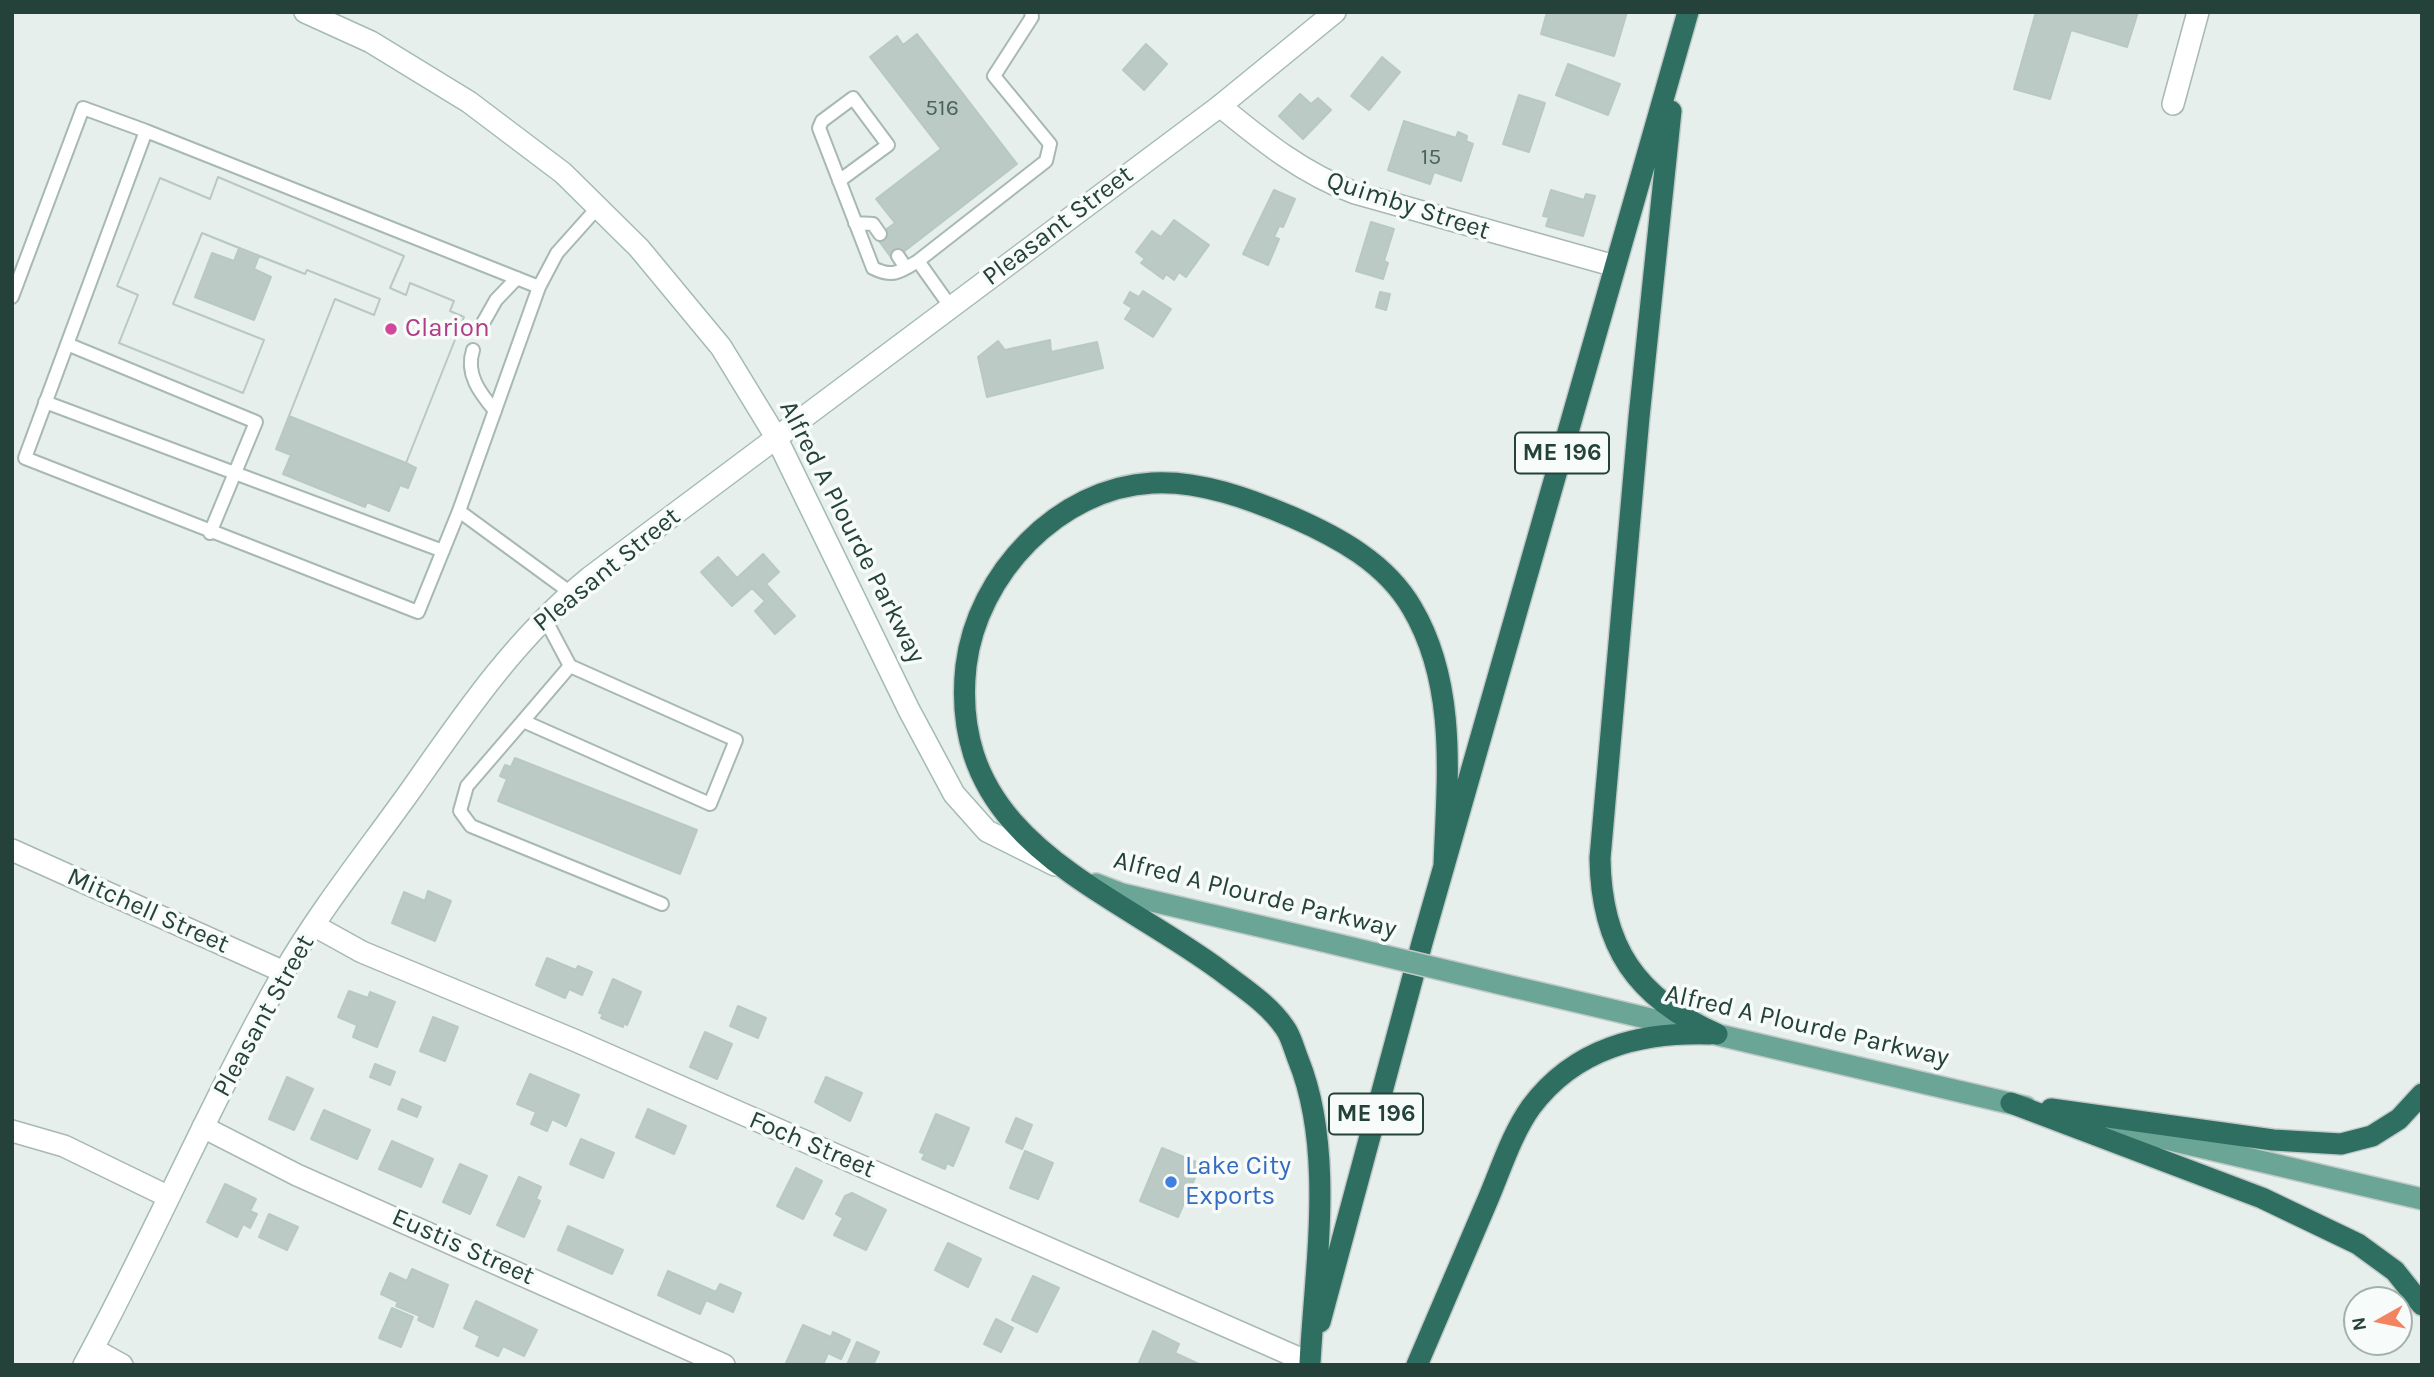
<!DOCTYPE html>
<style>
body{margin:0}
#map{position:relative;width:2434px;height:1377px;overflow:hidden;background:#e6efeb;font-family:Karla,sans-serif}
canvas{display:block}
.frame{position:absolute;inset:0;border:14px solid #24423a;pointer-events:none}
.north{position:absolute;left:2343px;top:1286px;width:70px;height:70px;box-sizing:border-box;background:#f7fbf9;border:2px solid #a3b1ad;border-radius:50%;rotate:261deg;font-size:19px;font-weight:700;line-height:28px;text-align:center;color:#24423a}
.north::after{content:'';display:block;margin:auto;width:24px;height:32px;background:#f4845f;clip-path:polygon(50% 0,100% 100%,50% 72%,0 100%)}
</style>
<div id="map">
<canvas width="2434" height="1377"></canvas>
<div class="frame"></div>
<div class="north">N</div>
</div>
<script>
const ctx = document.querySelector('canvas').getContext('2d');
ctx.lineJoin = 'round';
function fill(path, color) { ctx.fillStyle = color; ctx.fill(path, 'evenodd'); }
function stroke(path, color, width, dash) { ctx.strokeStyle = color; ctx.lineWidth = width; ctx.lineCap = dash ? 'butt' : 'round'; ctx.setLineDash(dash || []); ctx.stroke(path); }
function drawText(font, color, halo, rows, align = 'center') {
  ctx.font = font + ' Karla,sans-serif'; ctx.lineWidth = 7; ctx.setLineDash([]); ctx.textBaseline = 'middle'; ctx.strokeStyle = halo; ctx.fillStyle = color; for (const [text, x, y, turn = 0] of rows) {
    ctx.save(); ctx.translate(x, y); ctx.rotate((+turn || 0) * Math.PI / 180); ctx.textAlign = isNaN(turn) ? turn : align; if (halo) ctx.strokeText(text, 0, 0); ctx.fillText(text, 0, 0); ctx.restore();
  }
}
const building = new Path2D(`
 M1547,12H1627L1614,56L1541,34Z
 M2036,12H2138L2127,47L2071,30L2050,99L2014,89Z
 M917,34L1017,164L893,260L876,237L895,223L876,199L941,149L870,57L897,36L903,45Z
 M1146,44L1167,64L1144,90L1123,70Z
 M1382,57L1400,72L1369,110L1351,96Z
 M1568,64L1620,84L1608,115L1556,95Z
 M1300,94L1311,104L1318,98L1331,110L1303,139L1279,116Z
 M1519,95L1545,103L1529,152L1503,144Z
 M1404,121L1456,138L1458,132L1467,136L1466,141L1473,144L1461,181L1434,172L1430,184L1388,170Z
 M218,177L404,256L390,288L406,295L410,283L454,301L450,311L464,317L406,463L416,468L408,488L400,485L389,511L367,502L365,507L283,474L291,455L276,449L335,299L374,315L380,299L307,270L305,274L259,256L254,269L271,277L254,320L195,297L212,253L234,261L239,248L202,233L173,304L264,340L243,393L119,343L138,295L117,286L160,178L210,199Z
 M218,177L404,256L390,288L406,295L410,283L454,301L450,311L464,317L406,463L289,416L335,299L374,315L380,299L307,270L305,274L202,233L173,304L264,340L243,393L119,343L138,295L117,286L160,178L210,199Z
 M1274,190L1295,199L1283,227L1279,226L1274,237L1279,239L1268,265L1243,254Z
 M1551,190L1584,200L1586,194L1595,196L1583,236L1546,226L1549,217L1543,216Z
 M1174,220L1209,245L1186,277L1179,272L1174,280L1166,274L1163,279L1141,263L1145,259L1136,252L1152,231L1161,237Z
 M1371,222L1394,229L1384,261L1388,263L1383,279L1356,271Z
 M1143,291L1171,309L1153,337L1125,319L1132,308L1124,303L1130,292L1139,297Z
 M1380,292L1390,294L1386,310L1376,307Z
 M1050,340L1051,352L1097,342L1103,368L987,397L978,357L998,341L1005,350Z
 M763,554L779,572L766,584L795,616L775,634L755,611L765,601L752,588L732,606L701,572L718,557L737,578Z
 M515,758L697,830L680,874L498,801L507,779L500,776L505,765L511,767Z
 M428,891L451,901L435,941L392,923L404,892L425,901Z
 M547,958L576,970L578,966L592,972L582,995L569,989L565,998L536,985Z
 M613,979L641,992L627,1025L624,1023L623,1027L601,1018L603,1014L599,1013Z
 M349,991L368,998L370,992L395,1002L377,1047L353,1037L357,1025L338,1017Z
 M738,1006L766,1018L758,1038L730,1026Z
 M433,1017L458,1027L445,1061L420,1051Z
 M705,1032L732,1044L717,1079L690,1067Z
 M375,1064L395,1072L390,1085L370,1077Z
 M530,1074L579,1095L566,1126L552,1119L547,1131L531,1124L536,1112L517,1104Z
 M287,1077L313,1089L294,1130L269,1119Z
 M826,1077L862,1093L850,1121L815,1102Z
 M402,1099L421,1107L417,1117L398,1109Z
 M648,1109L686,1126L674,1154L636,1137Z
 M324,1110L370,1130L357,1159L311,1139Z
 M936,1114L969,1128L953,1166L947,1163L945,1169L922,1159L925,1154L920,1152Z
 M1016,1118L1032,1125L1022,1149L1006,1142Z
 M581,1139L614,1153L603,1178L570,1164Z
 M392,1141L433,1159L421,1187L379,1169Z
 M1162,1148L1201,1164L1178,1217L1140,1201Z
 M1025,1151L1053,1163L1038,1199L1010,1188Z
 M460,1164L487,1176L470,1214L443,1202Z
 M796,1168L822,1181L803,1219L777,1206Z
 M519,1177L541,1187L536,1199L540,1201L524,1237L497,1225Z
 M225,1184L256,1199L250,1211L257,1214L250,1228L243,1224L237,1237L207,1222Z
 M852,1193L886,1210L866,1250L834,1235L843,1218L836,1214L845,1196Z
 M269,1214L298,1227L287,1250L259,1237Z
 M568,1226L623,1250L612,1274L558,1250Z
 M948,1243L981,1259L968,1287L935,1270Z
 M412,1269L448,1285L433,1327L418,1320L420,1316L396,1306L398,1302L381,1294L390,1273L407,1281Z
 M668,1271L716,1292L720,1284L741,1293L733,1312L706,1300L700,1314L658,1295Z
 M1033,1276L1059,1288L1037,1332L1012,1320Z
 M476,1301L537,1330L524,1356L503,1346L498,1356L476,1346L480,1336L464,1328Z
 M392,1308L413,1317L401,1347L379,1338Z
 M996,1319L1013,1328L1001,1352L984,1344Z
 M803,1325L831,1337L833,1332L850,1340L841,1359L828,1353L823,1365L786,1363Z
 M1153,1331L1179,1344L1175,1353L1201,1365H1138Z
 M857,1342L879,1352L873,1365H847Z`);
const lane = new Path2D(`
 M839,181L888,145L853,98L822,121L819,128L873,268C893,278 900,272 918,261L950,306
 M855,223L873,224L880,234
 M898,256L906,268
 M918,261L1046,161L1050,144L994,76L1032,17L1031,12
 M539,287L557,253L599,206
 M12,297L83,108L146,131
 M483,323L496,300L517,278
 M67,344L256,422L210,533
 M473,350C465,374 480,393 495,411
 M45,402L443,551
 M459,511L418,612L25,458L146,131L539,287L459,511L571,593
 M544,617L570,666L736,740L710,804L523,721L570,666
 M523,721L467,786L460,811L471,826L662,904`);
const street = new Path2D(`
 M2173,104L2198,12
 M1220,106C1264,142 1302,173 1355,193L1615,266
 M12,850L284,972
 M315,926L362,952L574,1040L1310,1363
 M203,1127L297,1175L724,1365
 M12,1131L64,1146L167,1196
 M93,1349L122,1365`);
const secondary = new Path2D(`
 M305,12L371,42L469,102L563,173L639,248L721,347L776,437L909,710L954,794L987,831L1055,865
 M84,1365C154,1236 211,1101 283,974C321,908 369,849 413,787C466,711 517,637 589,578L1220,106L1335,12`);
const primary = new Path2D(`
 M1096,884L1122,894L1323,941
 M1514,987L2026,1107
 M2102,1124L2422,1199`);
const highway = new Path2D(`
 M1671,111L1639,417L1600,858C1601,946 1636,998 1717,1034
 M2011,1103L2262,1198L2358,1244L2395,1271L2422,1305
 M2051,1109L2273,1140L2341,1144L2372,1136L2399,1119L2422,1094
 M1320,1322L1422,943L1688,12
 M1310,1363C1315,1266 1335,1150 1298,1059C1294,1049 1291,1036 1285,1028C1269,1004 1243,988 1221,971C1108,887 947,840 966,666C977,574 1059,488 1152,483C1199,480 1250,499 1292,517C1338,537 1386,563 1412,608C1458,686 1447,780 1444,866
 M1417,1365C1440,1311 1463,1257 1486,1204C1500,1172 1511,1135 1531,1107C1575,1048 1640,1032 1710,1034`);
const primaryBridge = new Path2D(`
 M1323,941L1514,987`);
const markers = [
 [391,329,7,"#d1479c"],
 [1171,1182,7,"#3f7fe0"]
];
const numberNames = [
 ["516",942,108],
 ["15",1431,157]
];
const shields = [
 [1562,453,94],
 [1376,1114,94]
];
const shieldNames = [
 ["ME 196",1562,453],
 ["ME 196",1376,1114]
];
const streetNames = [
 ["Quimby Street",1408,206,18],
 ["Pleasant Street",1058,226,-37],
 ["Alfred A Plourde Parkway",852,532,63],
 ["Pleasant Street",607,570,-39],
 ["Alfred A Plourde Parkway",1255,895,14],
 ["Mitchell Street",148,911,24],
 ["Pleasant Street",264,1016,-61],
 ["Alfred A Plourde Parkway",1807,1026,13],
 ["Foch Street",812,1145,23],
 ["Eustis Street",463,1247,24]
];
const hotelNames = [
 ["Clarion",405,329]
];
const shopNames = [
 ["Lake City",1185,1167],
 ["Exports",1185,1197]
];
fill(building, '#bbcac4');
stroke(building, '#b8c9c2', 2);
stroke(lane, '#a8b8b2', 16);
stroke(street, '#a8b8b2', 24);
stroke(secondary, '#a4bbb3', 24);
stroke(primary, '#c2cac8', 24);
stroke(highway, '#c2cac8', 24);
stroke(lane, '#fff', 12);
stroke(street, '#fff', 21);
stroke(secondary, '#fff', 21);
stroke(primary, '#6aa596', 21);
stroke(highway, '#2f6f62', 21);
stroke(primaryBridge, '#c2cac8', 24, []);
stroke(primaryBridge, '#6aa596', 21);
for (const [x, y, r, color] of markers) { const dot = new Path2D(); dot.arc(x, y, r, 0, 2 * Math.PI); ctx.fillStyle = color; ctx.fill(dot); stroke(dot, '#f7fbf9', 2.5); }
drawText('23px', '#4a645c', null, numberNames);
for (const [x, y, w] of shields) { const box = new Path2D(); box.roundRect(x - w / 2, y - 20.5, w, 41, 5); ctx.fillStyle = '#f7fbf9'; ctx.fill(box); stroke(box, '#24423a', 2); }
drawText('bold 24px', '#24423a', null, shieldNames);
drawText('26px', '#24423a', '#f7fbf9', streetNames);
drawText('26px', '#b23c85', '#f7fbf9', hotelNames, 'left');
drawText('26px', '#366cbe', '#f7fbf9', shopNames, 'left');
</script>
